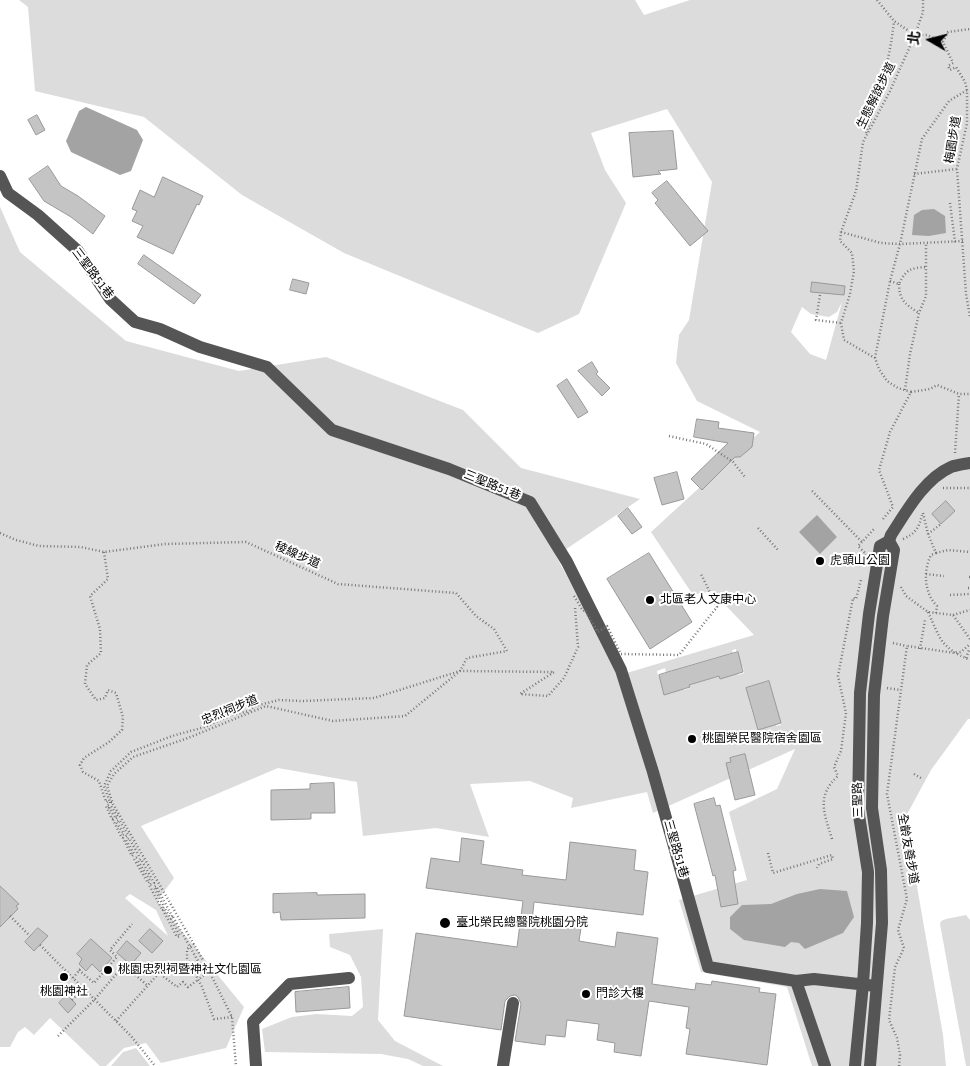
<!DOCTYPE html>
<meta charset="utf-8">
<style>
body{margin:0}
#map{position:relative;width:970px;height:1066px;overflow:hidden;background:#fff;font-family:"Source Sans 3","Noto Sans TC",sans-serif}
canvas{display:block}
.north{position:absolute;left:905px;top:15px;width:50px;height:50px;-webkit-text-stroke:4px #fff;paint-order:stroke;rotate:278deg;font-size:14px;font-weight:700;line-height:20px;text-align:center;color:#000}
.north::after{content:'';display:block;margin:auto;width:18px;height:22px;background:#000;clip-path:polygon(50% 0,100% 100%,50% 72%,0 100%)}
</style>
<div id="map">
<canvas width="970" height="1066"></canvas>
<div class="north">北</div>
</div>
<script>
const ctx = document.querySelector('canvas').getContext('2d');
ctx.lineJoin = 'round';
function fill(path, color) { ctx.fillStyle = color; ctx.fill(path, 'evenodd'); }
function stroke(path, color, width, dash) { ctx.strokeStyle = color; ctx.lineWidth = width; ctx.lineCap = dash ? 'butt' : 'round'; ctx.setLineDash(dash || []); ctx.stroke(path); }
function drawText(font, color, halo, rows, align = 'center') {
  ctx.font = font + ' "Source Sans 3","Noto Sans TC",sans-serif'; ctx.lineWidth = 4; ctx.setLineDash([]); ctx.textBaseline = 'middle'; ctx.strokeStyle = halo; ctx.fillStyle = color; for (const [text, x, y, turn = 0] of rows) {
    ctx.save(); ctx.translate(x, y); ctx.rotate((+turn || 0) * Math.PI / 180); ctx.textAlign = isNaN(turn) ? turn : align; if (halo) ctx.strokeText(text, 0, 0); ctx.fillText(text, 0, 0); ctx.restore();
  }
}
const green = new Path2D(`
 M19,0H635L644,15L690,0H970V719H968L931,770L905,818L943,1035L946,1066H812L787,987L701,972L679,900L747,880L729,812L777,789L795,749L653,813L647,792L571,808L573,798L530,781L470,784L489,837L436,828L363,836L357,782L278,768L141,826L174,878L157,901L244,1007L226,1048L161,1063L146,1043L124,1048L106,1066H100L50,1018L34,1035L25,1027L18,1032L10,1047H0V207L20,252L126,341L239,371L326,357L463,410L521,468L640,499L556,556L620,675L754,635L712,591L693,595L651,532L760,432L697,401L676,363L679,335L689,320L712,182L667,109L591,133L605,170L626,203L579,314L538,333L344,253L242,195L144,117L35,91L28,7ZM842,302L826,360L810,354L791,332L802,307L811,314L829,317L837,312ZM736,649L739,668L743,667L744,673L738,675L736,671L720,679L719,676L689,685L690,688L684,690L683,686L664,694L662,688L665,687L661,675L658,676L657,671L665,668L666,673L733,653L732,650ZM769,681L781,725L776,726L775,723L758,730L757,726L758,724L754,718L749,700L765,686L764,682ZM130,894L156,910L168,936L125,898Z
 M966,915L970,920V1066H966L940,924L941,921L946,919Z
 M383,929L378,1020L395,1041L443,1066H423L408,1059L381,1054L265,1052L262,1029L292,1017L316,1014L352,1016L363,1007L361,977L350,955L330,947L329,934Z
 M136,1048L150,1066H111L123,1052Z`);
const water = new Path2D(`
 M86,107L137,130L143,140L131,171L120,175L71,152L66,141L79,111Z
 M934,209L945,216L946,233L929,236L912,235L914,215L922,210Z
 M817,515L837,537L820,554L799,532Z
 M820,889L847,891L854,917L843,933L805,949L799,943L791,942L785,947L744,940L730,929V917L742,905L771,904L797,894Z`);
const building = new Path2D(`
 M37,115L45,130L36,135L28,120Z
 M673,131L677,169L658,171L661,174L633,177L629,133Z
 M48,166L61,186L78,196L105,216L93,234L71,217L44,201L29,179Z
 M163,177L203,196L199,205L197,204L173,254L137,237L143,226L132,221L137,211L132,209L140,190L154,197Z
 M667,181L708,231L690,246L655,203L658,200L652,193Z
 M144,255L201,295L194,304L138,264Z
 M293,279L309,283L306,294L290,290Z
 M812,282L845,286L844,295L811,292Z
 M592,362L598,372L596,374L610,388L602,396L578,371Z
 M567,379L588,412L578,418L557,386Z
 M697,419L719,422L718,428L754,433L752,447L740,457H735L702,490L691,479L728,443L694,437Z
 M677,472L684,499L662,505L654,478Z
 M946,501L955,511L941,524L932,514Z
 M628,508L642,527L632,534L618,516Z
 M649,553L692,622L650,649L607,579Z
 M738,652L743,672L720,679L719,676L689,685L690,687L664,695L659,675Z
 M769,681L781,723L758,730L746,688Z
 M745,754L755,795L735,800L726,763L731,762L730,758Z
 M334,783L335,813H311V819L271,820V790L310,789V784Z
 M714,798L716,806L720,805L736,870L733,871L738,904L721,907L715,875L713,876L694,804Z
 M462,838L484,841L481,864L523,870L522,875L566,880L570,842L636,850L634,870L648,872L643,915L534,902L532,922L581,928L579,941L615,947L617,932L658,938L652,984L695,990L696,983L711,985L712,981L760,988L759,992L776,994L767,1065L686,1054L690,1029L686,1028L689,1007L649,1001L641,1056L614,1052L615,1043L597,1040L599,1024L567,1020L565,1037L546,1035L545,1045L515,1041L521,1004L518,997L515,995L510,996L505,1001L501,1030L404,1016L416,933L517,947L523,901L426,888L431,858L459,862Z
 M0,886L19,904L16,906L18,909L0,927Z
 M317,893V895L365,894V918L281,920L280,912L273,913V894Z
 M38,928L48,936L34,951L25,942Z
 M150,929L163,941L152,953L139,941Z
 M91,939L112,958L100,972L92,964L86,971L79,964L82,959L77,954Z
 M127,941L141,953L131,965L117,953Z
 M349,987L350,1008L296,1012L295,992Z
 M67,995L76,1004L68,1013L59,1003Z`);
const path = new Path2D(`
 M877,0L894,21L915,35H927L943,42L953,63L948,66L950,70L956,67L965,82L967,90V123L957,169L966,294L970,317
 M943,42L948,32L970,29
 M866,133C879,96 890,60 894,21
 M914,174L957,169
 M950,203L955,242
 M841,232L881,243L900,244L963,241
 M890,281L899,284C906,269 911,268 926,267
 M899,284C899,300 906,305 919,313
 M820,295L816,320L841,323
 M875,358L890,281L900,244L922,139L949,101L967,90
 M905,390L910,354L919,313L926,296V243
 M911,392L930,389L937,385L959,394H970
 M669,436L706,444L733,462L745,477
 M955,453L959,394
 M943,488H970
 M812,491L862,542L874,529
 M923,513L928,534L936,553L931,555C923,571 924,593 937,606L936,613
 M883,519L893,507L879,470L890,432L911,392L898,388L887,381L879,369L875,358L844,340L841,323L850,294L854,271L852,253L840,241L841,232L856,191L863,142L890,91L915,35L923,12V0
 M758,528L778,550
 M0,533L16,540L39,546L81,547L104,552L165,544L246,542L338,584L456,593L476,616L494,629L507,651L467,658L460,671L405,716L333,721L266,706L188,738L133,757L114,774L107,786L113,804L207,967L232,1017L236,1066
 M928,534L941,524
 M903,539C915,534 919,528 922,515
 M862,542L858,546L866,554L861,559L864,564
 M104,552L108,579L90,596L100,629L101,653L87,665L85,684L96,700L105,698L108,690L116,693L123,717L122,730L109,742L84,758L80,765L83,772L99,781L106,802L109,800
 M936,553L948,550L970,552
 M926,574L944,576
 M969,577H970
 M901,587L906,596L928,612L953,615L970,639
 M968,588H970
 M950,595L970,594
 M928,612C941,640 940,647 970,660
 M953,615L970,610
 M893,643L907,646
 M920,649L925,620
 M966,658L969,650
 M887,688L900,690
 M914,774L921,778
 M112,802H110L104,786L111,771L131,752L172,736L205,727L232,715L249,711L255,706L279,700L302,701L374,698L460,671L554,672L520,694L548,696L564,678L578,647L575,607
 M832,839C824,813 816,796 838,776L834,767L841,751L846,713L838,676L853,598L856,599L861,580
 M768,853L773,873L832,855L833,859L819,864L817,868
 M10,916L30,936
 M194,944L187,949V958L202,987L214,1019L232,1017
 M40,945L131,1036L155,1066
 M79,970L94,983L117,957L110,950L132,924
 M73,978L82,967
 M72,1000L83,988
 M116,1021L159,973L177,987L183,982L188,987L198,980
 M58,1036L94,1000L124,965L148,986
 M899,1066L900,1055L897,1038L889,1020L895,967L904,948L898,930L907,899L887,794L907,646L955,653L961,652L970,644`);
const minor = new Path2D(`
 M0,176L8,193L38,215L78,251L110,299L135,322L160,329L200,347L267,367L332,430L449,469L530,502L567,562L621,670L653,772L708,967L796,981L814,979L876,986
 M796,981L825,1066
 M256,1066L253,1022L290,984L349,978
 M503,1066L513,1003
 M855,1066L863,984L867,923L868,872L858,809L860,693L869,614L880,546L889,541
 M870,1066L882,923L881,870L872,808L874,695L883,616L894,550L889,541L891,535C906,512 924,479 951,467C956,465 964,464 970,463`);
const pathBridge = new Path2D(`
 M574,596L583,611L585,610L598,632L607,626L621,654L679,655L717,607L701,574
 M110,802V804L106,806L112,819L115,817L109,808L111,806L118,817L113,820L121,836L124,834L116,822L119,820L128,835L123,838L132,856L134,854L126,840L129,838L139,856L134,859L148,883L150,881L138,861L141,859L154,883L149,885L162,909L164,907L154,887L156,886L172,916L170,917L165,909L163,910L177,937L180,936L171,919L173,917L202,968L204,975L198,980`);
const markers = [
 [820,561,5,"#000"],
 [650,600,5,"#000"],
 [692,739,5,"#000"],
 [445,923,6,"#000"],
 [108,970,5,"#000"],
 [64,977,5,"#000"],
 [586,994,5,"#000"]
];
const streetNames = [
 ["生態解說步道",877,96,-64],
 ["梅園步道",954,140,-81],
 ["三聖路51巷",92,274,53],
 ["三聖路51巷",492,486,22],
 ["稜線步道",297,556,24],
 ["忠烈祠步道",230,711,-22],
 ["三聖路",859,800,-92],
 ["三聖路51巷",675,849,74],
 ["全齡友善步道",907,849,80]
];
const poiNames = [
 ["虎頭山公園",830,561],
 ["北區老人文康中心",660,600],
 ["桃園榮民醫院宿舍園區",702,739],
 ["臺北榮民總醫院桃園分院",456,923],
 ["桃園忠烈祠暨神社文化園區",118,970],
 ["桃園神社",64,992,"center"],
 ["門診大樓",596,994]
];
fill(green, '#dcdcdc');
fill(water, '#a3a3a3');
fill(building, '#c4c4c4');
stroke(building, '#999', 1);
stroke(path, '#777', 2.5, [1, 2.5]);
stroke(minor, '#555', 12);
stroke(pathBridge, '#777', 2.5, [1, 2.5]);
for (const [x, y, r, color] of markers) { const dot = new Path2D(); dot.arc(x, y, r, 0, 2 * Math.PI); ctx.fillStyle = color; ctx.fill(dot); stroke(dot, '#fff', 2); }
drawText('12px', '#000', '#fff', streetNames);
drawText('12px', '#000', '#fff', poiNames, 'left');
</script>
